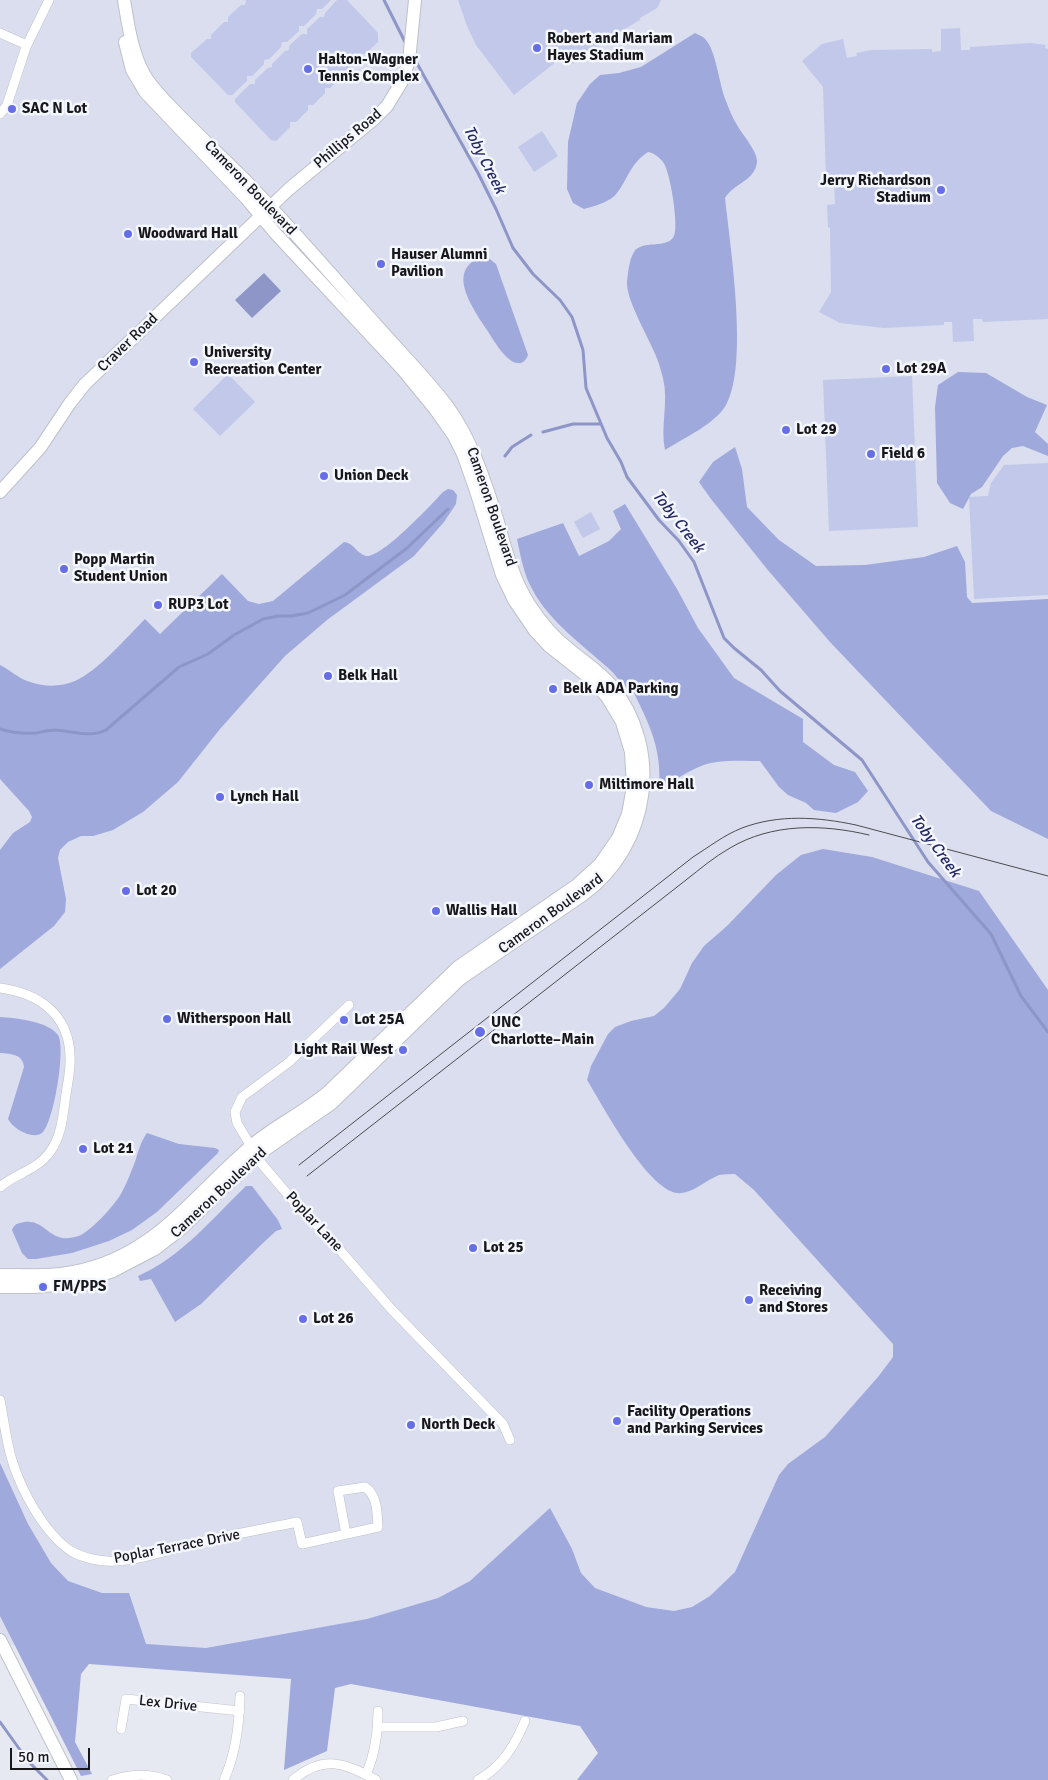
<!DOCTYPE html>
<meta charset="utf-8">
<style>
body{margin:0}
#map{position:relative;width:1048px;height:1780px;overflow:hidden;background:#e7e9f2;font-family:Signika,sans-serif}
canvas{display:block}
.scale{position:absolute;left:10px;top:1748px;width:80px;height:22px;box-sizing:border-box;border:2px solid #18181b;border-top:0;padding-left:6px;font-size:15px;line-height:18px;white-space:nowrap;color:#18181b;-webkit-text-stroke:4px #f5f7fe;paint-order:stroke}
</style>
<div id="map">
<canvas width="1048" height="1780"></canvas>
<div class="scale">50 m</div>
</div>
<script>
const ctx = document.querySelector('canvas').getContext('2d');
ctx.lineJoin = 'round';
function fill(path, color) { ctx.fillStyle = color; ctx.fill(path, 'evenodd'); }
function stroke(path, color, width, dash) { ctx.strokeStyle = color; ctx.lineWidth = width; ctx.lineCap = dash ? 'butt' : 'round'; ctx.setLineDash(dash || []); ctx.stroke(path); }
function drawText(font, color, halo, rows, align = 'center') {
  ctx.font = font + ' Signika,sans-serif'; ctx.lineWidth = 5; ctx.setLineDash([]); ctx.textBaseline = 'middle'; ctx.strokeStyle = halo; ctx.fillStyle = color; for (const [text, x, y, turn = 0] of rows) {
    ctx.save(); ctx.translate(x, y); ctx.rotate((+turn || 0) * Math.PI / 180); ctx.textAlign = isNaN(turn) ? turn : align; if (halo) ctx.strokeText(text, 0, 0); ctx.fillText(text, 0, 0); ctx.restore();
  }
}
const built = new Path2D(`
 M0,0H1048V1212L847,1471L581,1726L351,1684L31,1651L0,1641Z`);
const green = new Path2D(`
 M246,0H331L322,9H317L316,14L304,26H299V31L287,42H282L281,47L269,59L264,60V64L252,76H247V81L232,95H228L191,57V53L207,39H211V35L224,22H228V17L241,5H245Z
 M337,0H347L378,33V42L365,54H360V59L348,71H343V76L330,88H325V93L313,105H308V110L296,122H290V127L276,141L271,140L235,102V99L250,84H255V80L268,68L272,67V64L285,51L289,50V46L302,34H307V29L320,17H324L325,13Z
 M458,0H661L657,8L640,18V20L604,41V42L573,64L566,54L514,95L476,45L467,26Z
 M960,28L961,50H970V47L1030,43L1046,45L1045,48L1048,49V319L983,322L982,319H973L974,341L953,342L952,322H944V325L884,328L840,323L819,312L831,292L830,228L828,227L827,205L835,204L834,176H826L823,87L802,61L822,44L843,39L847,58L857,56L856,53L872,50L932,49V52L941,51V29Z
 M542,131L558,156L534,172L518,147Z
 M228,374L255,402L220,436L193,409Z
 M912,376L918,527L829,531L823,380Z
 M1048,463V595L974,599L969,497L988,496L991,483L1004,465Z
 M591,512L600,529L583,538L574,522Z`);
const forest = new Path2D(`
 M695,33C698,35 703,36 705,39C716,49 719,85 726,101C729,109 732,117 737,125C742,134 758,152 757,162C755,181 734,183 725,198C730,245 749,365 726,405C715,424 684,438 665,450C660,426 669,402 663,378C661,371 659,363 656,356C649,338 626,300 627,282C628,273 629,260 634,252C642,239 667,250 674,236C679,226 670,170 663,162C659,157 654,153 648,152C630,164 629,177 617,193C610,202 595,206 584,209L573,203L567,189L568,142L577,103L590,84L600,75L619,73L641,67Z
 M486,256L496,264L528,355C526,360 523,364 517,363C505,361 493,339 487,330C472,307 443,267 486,256Z
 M958,372L986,373L1027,397L1047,405L1035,432L1048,444V456L1023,446L1012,448L1003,456L982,487L971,494L963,509L950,503L937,483L935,407L938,385Z
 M735,447L742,469L747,507L779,540L816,566L865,565L924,557L957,546L965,562L967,597L972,603L1048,599V839L991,811L830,642L767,569L711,499L699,482L713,462Z
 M448,489L453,490L457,495L456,504L444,522L414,556L327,620L285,656L220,729L178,782L143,812L113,830L93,836H81L68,842L60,850L58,858L66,899L65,912L54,926L0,969V850L13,833L30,822L32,817L29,811L0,779V665C10,670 19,679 30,682C45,687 61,687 75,681C98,671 127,637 145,619L160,634L222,574L248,601L259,604L273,601L344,542C354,543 357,554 366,556C382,558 431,505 443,492Z
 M625,504L677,589L698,628L734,678L803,719V742L834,765L855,772L868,791L858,802L836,813L814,810L806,803L788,795L779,787L760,761C742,761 718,759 701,766C686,772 672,782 659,790C662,750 651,728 634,693C622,687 617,675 607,667C578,641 546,619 529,583C523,570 520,553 517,539L563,523L579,556L609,541L621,529L613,511Z
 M823,849L872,857L979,891L1048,990V1780H577L598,1753L580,1726L351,1684L335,1688L327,1751L284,1770L291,1679L89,1664L81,1674L75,1742L92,1774L81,1776L0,1616V1463L28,1524L51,1563L68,1581L102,1593H129L146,1644L206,1648L367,1619L438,1598L470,1581L550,1508L572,1549L581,1573L595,1588L646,1607L674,1611L692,1607L710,1596L735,1572L779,1475L788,1464L825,1437L878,1377L893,1357V1344L754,1190L735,1174C730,1174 724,1174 719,1175C706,1180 691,1195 677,1193C647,1189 603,1106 587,1080L591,1066L608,1034L615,1027L631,1021L654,1016L664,1008L680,989L692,963L704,946L727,926L776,875L801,855Z
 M0,1017C15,1018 48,1021 58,1035C66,1048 54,1120 43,1132C34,1141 13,1129 8,1119L24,1067C23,1054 11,1054 0,1053Z
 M147,1133L179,1144L215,1148L219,1150L218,1153L157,1212L132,1230L109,1241L72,1253L36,1259H28L22,1253L12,1230C14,1226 15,1224 20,1223C41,1217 46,1235 62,1238C68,1239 76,1237 81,1235C94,1228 117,1203 123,1190C128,1181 131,1171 135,1162C138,1152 141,1141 147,1133Z
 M246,1186H252L278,1220L282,1229L276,1231L263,1243L201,1304L175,1322L151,1279L140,1281L138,1276C180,1258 214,1217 246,1186Z`);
const water = new Path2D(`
 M264,273L281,291L252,318L235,300Z`);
const stream = new Path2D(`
 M384,0L406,44
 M414,58L478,173L496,209L513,248L533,274L560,300L572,317L583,350L586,388L607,438L621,462L627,477L659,520L679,541L694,562L724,638L734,648L761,670L780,691L862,760L928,862L991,934L1021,996L1048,1032
 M543,432L573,424H601
 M505,456L512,447L531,435
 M0,729C12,733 23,734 36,733C42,732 49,730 55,730C73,731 90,738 106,730L179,667L208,654L234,635L263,619L278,616H291L308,613L345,595L407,548L448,509
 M0,1722L28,1761L47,1780`);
const street = new Path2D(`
 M0,33L27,45
 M0,114L7,105L26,47L49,0
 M0,988C38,993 69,1014 70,1056C71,1068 68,1081 66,1094C63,1115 62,1135 50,1152C37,1170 16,1173 0,1187
 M349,1005L288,1063L242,1097L235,1112L237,1123L261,1163L300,1209L326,1234L392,1310L503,1424L510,1440
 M0,1400C4,1420 6,1441 12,1460C21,1490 44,1533 71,1551C83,1558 101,1562 115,1561C142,1560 170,1549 196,1543C230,1535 263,1529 297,1522L302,1544L378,1527C377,1513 378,1496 365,1487L338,1491L346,1534
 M378,1727H436L463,1721
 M121,1729L126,1699L240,1711
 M366,1775C375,1754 378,1733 378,1711
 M112,1780C131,1774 149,1773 167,1780
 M224,1780C236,1753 239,1725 240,1696
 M293,1780C323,1754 345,1763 376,1780
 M478,1780C502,1767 515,1745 525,1721`);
const secondary = new Path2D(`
 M0,492L40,448L70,403L85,384L289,189L374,119L387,106L401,83L409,61L415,0
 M0,1275C20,1275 41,1276 61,1274C150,1263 188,1200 250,1147C274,1126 303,1113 328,1092L458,967L577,885L600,864L618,838L628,814L633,787L631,752L622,722L607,697L591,679L549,646L535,631L514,600L502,575L476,491L463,454L454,436L435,409L403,370L276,234L246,198L145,92L132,70L125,42
 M0,1287H34L76,1283L113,1271L155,1249L181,1229L256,1156L332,1103L460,979L584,894C650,845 664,749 611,685C599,671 583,661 569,649C553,637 540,621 529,604C513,579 506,551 498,522C485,482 473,442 448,407C427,379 402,354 379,328C334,278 290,226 242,177C219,154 195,132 172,108C162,97 151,87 144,74C132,53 128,24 124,0
 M0,1640L71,1780`);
const tram = new Path2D(`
 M299,1165L693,857C709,847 724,835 742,828C779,814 818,817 856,825L1048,876
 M307,1176L686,880C700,869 714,857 730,848C772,823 823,824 869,835`);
const markers = [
 [537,48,5,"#666ee7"],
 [308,69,5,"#666ee7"],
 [12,109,5,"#666ee7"],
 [941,190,5,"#666ee7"],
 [128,234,5,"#666ee7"],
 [381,264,5,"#666ee7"],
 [194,362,5,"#666ee7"],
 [886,369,5,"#666ee7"],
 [786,430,5,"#666ee7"],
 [871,454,5,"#666ee7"],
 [324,476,5,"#666ee7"],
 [64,569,5,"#666ee7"],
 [158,605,5,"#666ee7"],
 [328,676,5,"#666ee7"],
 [553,689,5,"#666ee7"],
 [589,785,5,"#666ee7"],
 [220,797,5,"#666ee7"],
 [126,891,5,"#666ee7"],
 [436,911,5,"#666ee7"],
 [167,1019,5,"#666ee7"],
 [344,1020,5,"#666ee7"],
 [480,1032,6,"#666ee7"],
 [403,1050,5,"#666ee7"],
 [83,1149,5,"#666ee7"],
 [473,1248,5,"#666ee7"],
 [43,1287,5,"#666ee7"],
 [749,1300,5,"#666ee7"],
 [303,1319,5,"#666ee7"],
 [617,1421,5,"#666ee7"],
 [411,1425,5,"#666ee7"]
];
const poiNames = [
 ["Robert and Mariam",547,39],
 ["Hayes Stadium",547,56],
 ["Halton-Wagner",318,60],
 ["Tennis Complex",318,77],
 ["SAC N Lot",22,109],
 ["Jerry Richardson",931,181,"right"],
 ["Stadium",931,198,"right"],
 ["Woodward Hall",138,234],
 ["Hauser Alumni",391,255],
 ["Pavilion",391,272],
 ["University",204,353],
 ["Recreation Center",204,370],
 ["Lot 29A",896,369],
 ["Lot 29",796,430],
 ["Field 6",881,454],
 ["Union Deck",334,476],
 ["Popp Martin",74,560],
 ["Student Union",74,577],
 ["RUP3 Lot",168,605],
 ["Belk Hall",338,676],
 ["Belk ADA Parking",563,689],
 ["Miltimore Hall",599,785],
 ["Lynch Hall",230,797],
 ["Lot 20",136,891],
 ["Wallis Hall",446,911],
 ["Witherspoon Hall",177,1019],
 ["Lot 25A",354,1020],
 ["UNC",491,1023],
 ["Charlotte–Main",491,1040],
 ["Light Rail West",393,1050,"right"],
 ["Lot 21",93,1149],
 ["Lot 25",483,1248],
 ["FM/PPS",53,1287],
 ["Receiving",759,1291],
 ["and Stores",759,1308],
 ["Lot 26",313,1319],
 ["Facility Operations",627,1412],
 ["and Parking Services",627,1429],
 ["North Deck",421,1425]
];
const streetNames = [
 ["Phillips Road",348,139,-40],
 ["Cameron Boulevard",250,188,46],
 ["Craver Road",128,343,-44],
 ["Cameron Boulevard",491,507,71],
 ["Cameron Boulevard",551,914,-36],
 ["Cameron Boulevard",219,1193,-43],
 ["Poplar Lane",314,1222,47],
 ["Poplar Terrace Drive",177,1547,-11],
 ["Lex Drive",168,1704,6]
];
const waterNames = [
 ["Toby Creek",484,160,63],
 ["Toby Creek",678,522,52],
 ["Toby Creek",935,846,54]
];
fill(built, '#dadeee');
fill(green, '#c2c8e9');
fill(forest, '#9fa9db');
fill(water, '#8d96c7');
stroke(stream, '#8d96c7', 3);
stroke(street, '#bfc1ca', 10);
stroke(secondary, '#bfc1ca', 14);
stroke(street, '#fff', 9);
stroke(secondary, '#fff', 12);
stroke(tram, '#4c4c51', 1);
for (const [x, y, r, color] of markers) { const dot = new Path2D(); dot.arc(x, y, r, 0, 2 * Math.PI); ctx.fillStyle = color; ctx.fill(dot); stroke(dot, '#f5f7fe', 2); }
drawText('bold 15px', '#18181b', '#f5f7fe', poiNames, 'left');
drawText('15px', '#18181b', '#f5f7fe', streetNames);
drawText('italic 16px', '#252964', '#f5f7fe', waterNames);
</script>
